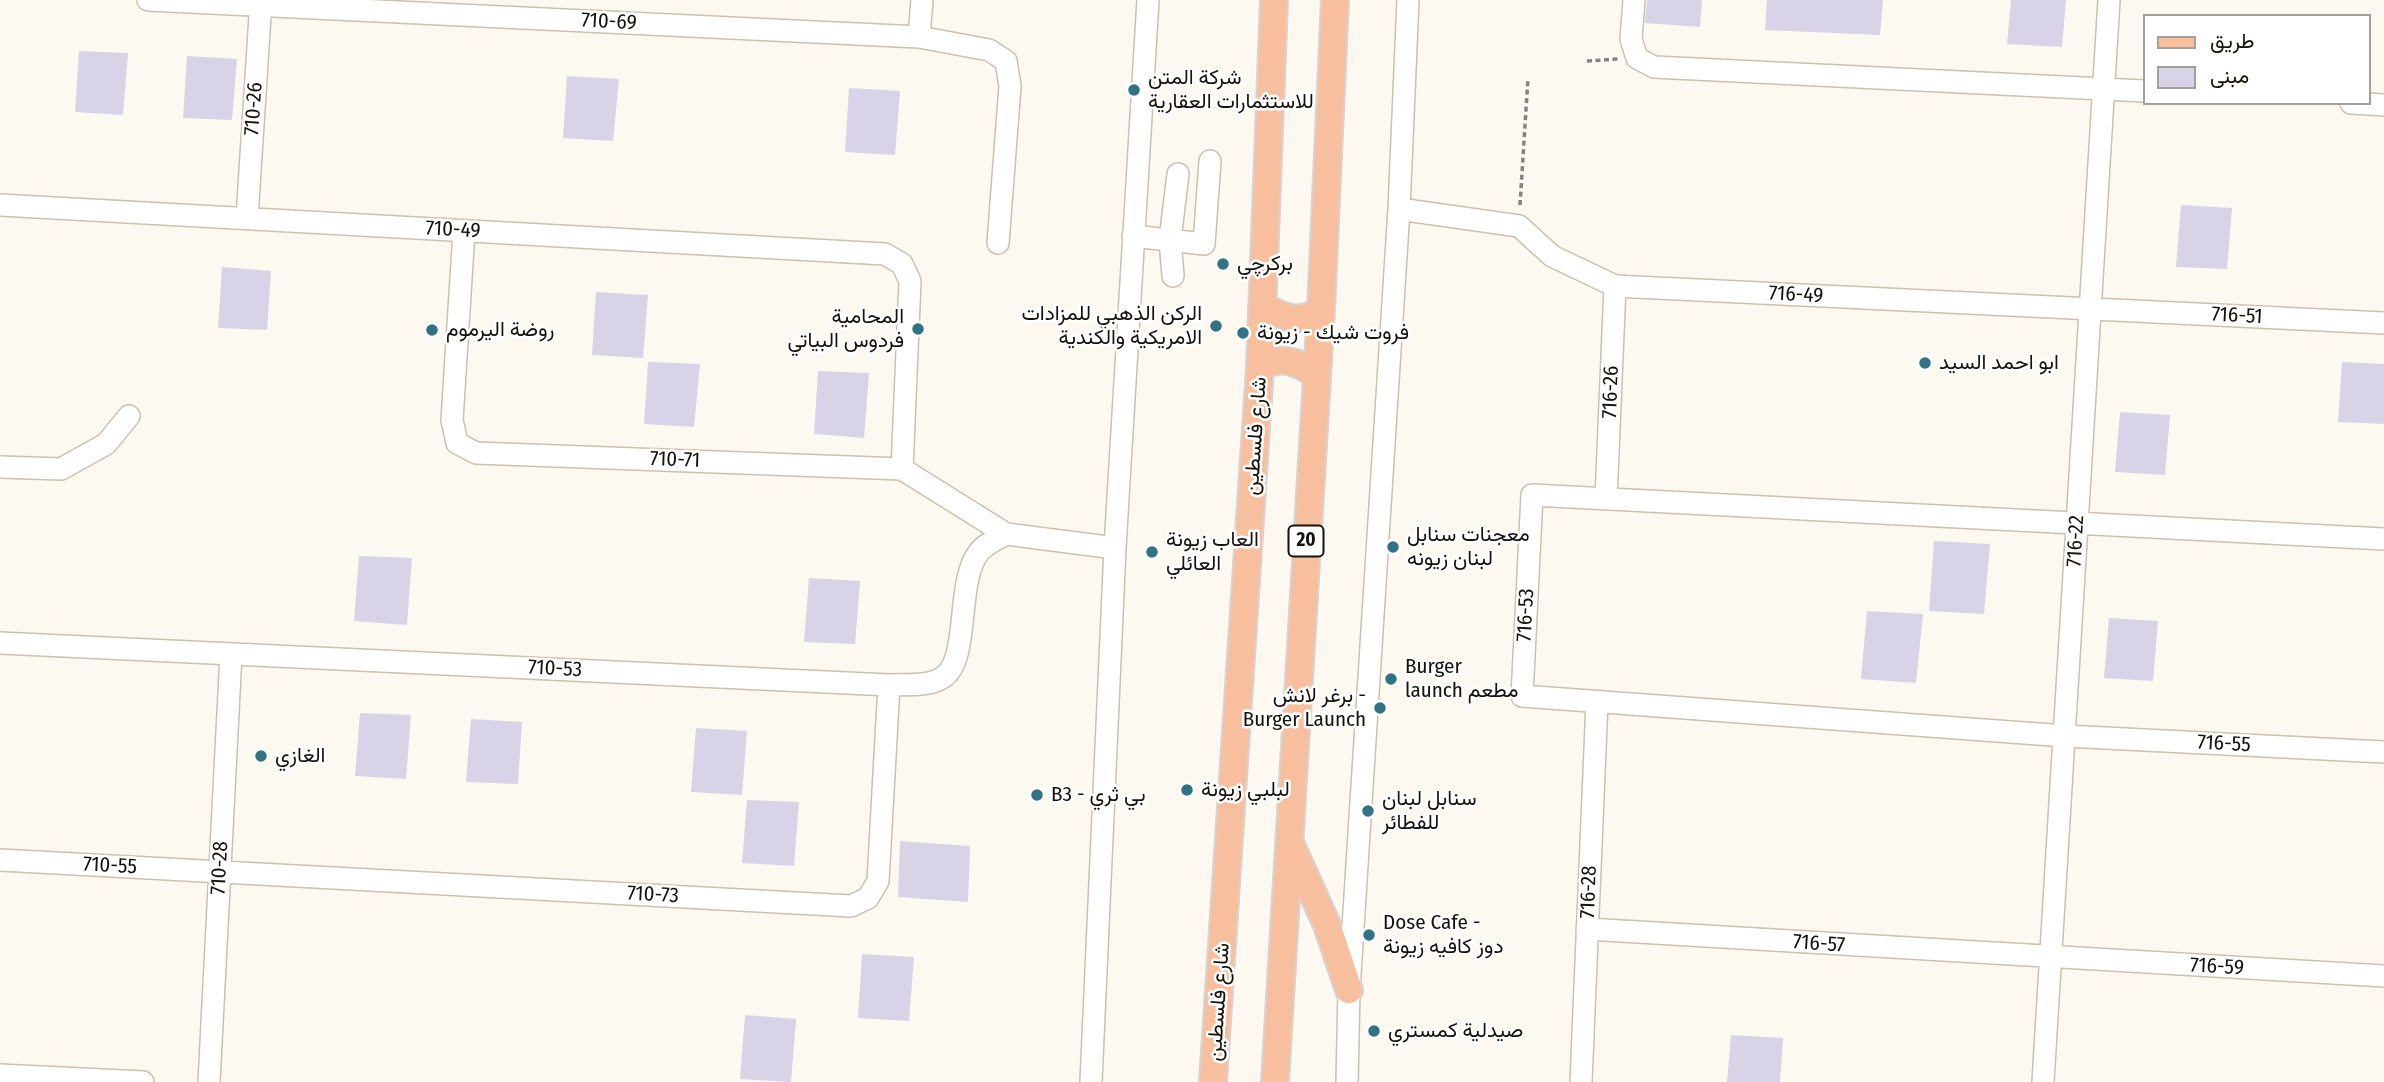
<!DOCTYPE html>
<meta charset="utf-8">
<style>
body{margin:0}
#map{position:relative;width:2384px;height:1082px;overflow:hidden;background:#fdf8f0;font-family:"Fira Sans Condensed",Vazirmatn,sans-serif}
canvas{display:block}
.legend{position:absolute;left:2143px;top:14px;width:228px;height:91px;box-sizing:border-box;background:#fff;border:2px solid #a1a09d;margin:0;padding:9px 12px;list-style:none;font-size:21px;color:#15110b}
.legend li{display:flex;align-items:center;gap:14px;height:35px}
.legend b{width:35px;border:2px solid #a1a09d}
</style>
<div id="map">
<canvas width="2384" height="1082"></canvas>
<ul class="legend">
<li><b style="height:9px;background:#f8bf9e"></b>طريق</li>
<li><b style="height:19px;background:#d9d3e8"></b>مبنى</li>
</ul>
</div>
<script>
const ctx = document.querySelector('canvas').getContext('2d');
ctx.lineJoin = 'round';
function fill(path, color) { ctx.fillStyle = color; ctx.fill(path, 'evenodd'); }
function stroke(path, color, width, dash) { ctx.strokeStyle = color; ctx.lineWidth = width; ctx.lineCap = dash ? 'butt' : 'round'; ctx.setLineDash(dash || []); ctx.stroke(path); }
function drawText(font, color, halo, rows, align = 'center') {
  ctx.font = font + ' "Fira Sans Condensed",Vazirmatn,sans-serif'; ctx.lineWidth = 5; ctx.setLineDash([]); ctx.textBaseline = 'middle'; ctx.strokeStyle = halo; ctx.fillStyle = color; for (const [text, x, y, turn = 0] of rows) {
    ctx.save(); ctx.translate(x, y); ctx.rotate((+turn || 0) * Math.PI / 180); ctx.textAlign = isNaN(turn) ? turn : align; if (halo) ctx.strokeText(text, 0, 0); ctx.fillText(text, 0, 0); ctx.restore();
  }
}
const building = new Path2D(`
 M1647,0H1702L1700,27L1645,23Z
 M1767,0H1883L1880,35L1765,30Z
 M2011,0H2066L2062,47L2007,44Z
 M79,51L128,53L123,115L75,112Z
 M187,56L237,59L232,120L183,118Z
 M567,76L619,79L613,141L563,138Z
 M849,88L900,91L895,155L845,152Z
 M2181,205L2232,208L2227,269L2176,267Z
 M222,267L271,271L267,330L218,328Z
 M596,292L648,295L643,358L592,355Z
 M648,362L700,364L694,427L644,424Z
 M2342,362L2384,364V424L2338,422Z
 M818,371L869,373L864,438L814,434Z
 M2120,412L2170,415L2165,475L2115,472Z
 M1934,541L1990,544L1984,614L1929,611Z
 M359,556L412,558L407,625L354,621Z
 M809,578L860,581L855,644L804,642Z
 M1867,611L1923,614L1916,683L1861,679Z
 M2109,618L2158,621L2153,681L2104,678Z
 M360,713L411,715L406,779L355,776Z
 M471,719L522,722L518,784L466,782Z
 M696,728L747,731L742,795L691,792Z
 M747,800L799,802L794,866L742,863Z
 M900,841L970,846L968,902L898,897Z
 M862,954L914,957L909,1021L858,1018Z
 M745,1015L796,1019L791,1082L740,1079Z
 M1731,1035L1783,1038L1780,1082H1727Z`);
const path = new Path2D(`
 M1587,61L1618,59
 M1520,205L1528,78`);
const minor = new Path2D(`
 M148,0L919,37L922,0
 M1634,0L1631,39L1637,58L1654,67L2144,91
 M919,37L989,50L1006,61L1010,86L998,243
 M2351,103L2384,105
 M0,205L885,254L902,264L910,281L902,469L476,453L457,443L452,420L464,231
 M1399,209L1519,226L1552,256L1615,286L2384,323
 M247,218L261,0
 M1133,236L1204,244L1210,161
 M1173,276L1170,240L1178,174
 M0,467L61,469L106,444L129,416
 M902,469L1006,534L1115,548
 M1606,499L1615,286
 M2384,539L1532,495L1522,696L2065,736L2384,752
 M0,643L889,685C906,684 927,687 942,678C971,661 955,582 979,552C985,544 997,539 1006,534
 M0,860L851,906L868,898L878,881L889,685
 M1587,929L2384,976
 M0,1075L143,1082
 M209,1082L231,654
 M1091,1082L1115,548L1148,0
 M1347,1082L1349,990L1399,209L1408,0
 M1581,1082L1597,702
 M2043,1082L2109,0`);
const major = new Path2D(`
 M1262,306C1284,318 1300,325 1321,310
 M1260,367C1282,355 1297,361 1316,375
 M1291,845L1327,925L1349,990
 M1213,1082L1260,367L1274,0
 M1275,1082L1321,310L1335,0`);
const markers = [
 [1134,90,7,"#317285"],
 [1223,264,7,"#317285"],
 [1216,326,7,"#317285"],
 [918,329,7,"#317285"],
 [432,330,7,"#317285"],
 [1243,333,7,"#317285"],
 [1925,363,7,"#317285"],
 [1393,547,7,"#317285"],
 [1152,552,7,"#317285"],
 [1391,679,7,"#317285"],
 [1380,708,7,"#317285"],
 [261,756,7,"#317285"],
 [1187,790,7,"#317285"],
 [1037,795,7,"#317285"],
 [1368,811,7,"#317285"],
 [1369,935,7,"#317285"],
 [1374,1031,7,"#317285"]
];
const shields = [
 [1306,541,35]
];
const shieldNames = [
 ["20",1306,541]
];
const streetNames = [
 ["710-69",609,22,3],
 ["710-26",254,109,-86],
 ["710-49",453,230,3],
 ["716-49",1796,295,3],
 ["716-51",2237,316,3],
 ["716-26",1611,392,-88],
 ["شارع فلسطين",1256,436,-86],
 ["710-71",675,460,2],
 ["716-22",2076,541,-87],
 ["716-53",1526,615,-87],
 ["710-53",555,669,3],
 ["716-55",2224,744,3],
 ["710-55",110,866,3],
 ["710-28",220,868,-87],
 ["716-28",1589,892,-88],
 ["710-73",653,895,3],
 ["716-57",1819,944,4],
 ["716-59",2217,967,3],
 ["شارع فلسطين",1219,1002,-86]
];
const poiNames = [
 ["شركة المتن",1148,78],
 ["للاستثمارات العقارية",1148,102],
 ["بركرچي",1237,264],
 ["الركن الذهبي للمزادات",1202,314,"right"],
 ["الامريكية والكندية",1202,338,"right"],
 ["المحامية",904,317,"right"],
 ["فردوس البياتي",904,341,"right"],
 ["روضة اليرموم",446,330],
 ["فروت شيك - زيونة",1257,333],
 ["ابو احمد السيد",1939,363],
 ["معجنات سنابل",1407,535],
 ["لبنان زيونه",1407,559],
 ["العاب زيونة",1166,540],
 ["العائلي",1166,564],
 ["Burger",1405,667],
 ["launch مطعم",1405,691],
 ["برغر لانش -",1366,696,"right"],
 ["Burger Launch",1366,720,"right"],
 ["الغازي",275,756],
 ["لبلبي زيونة",1201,790],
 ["B3 - بي ثري",1051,795],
 ["سنابل لبنان",1382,799],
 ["للفطائر",1382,823],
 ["Dose Cafe -",1383,923],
 ["دوز كافيه زيونة",1383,947],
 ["صيدلية كمستري",1388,1031]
];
fill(building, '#d9d3e8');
stroke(minor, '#ccc1ae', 24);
stroke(major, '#d5d4d3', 30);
stroke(path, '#88847d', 3.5, [5, 3.5]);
stroke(minor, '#fff', 21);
stroke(major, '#f8bf9e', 26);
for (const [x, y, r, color] of markers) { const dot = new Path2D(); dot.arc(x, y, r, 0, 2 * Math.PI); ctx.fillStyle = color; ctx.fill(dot); stroke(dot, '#fff', 2.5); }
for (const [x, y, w] of shields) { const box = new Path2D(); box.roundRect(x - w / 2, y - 15.5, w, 31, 5); ctx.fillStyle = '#fff'; ctx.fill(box); stroke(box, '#15110b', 2); }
drawText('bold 19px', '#15110b', null, shieldNames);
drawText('21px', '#15110b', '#fff', streetNames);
drawText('21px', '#15110b', '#fff', poiNames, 'left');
</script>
